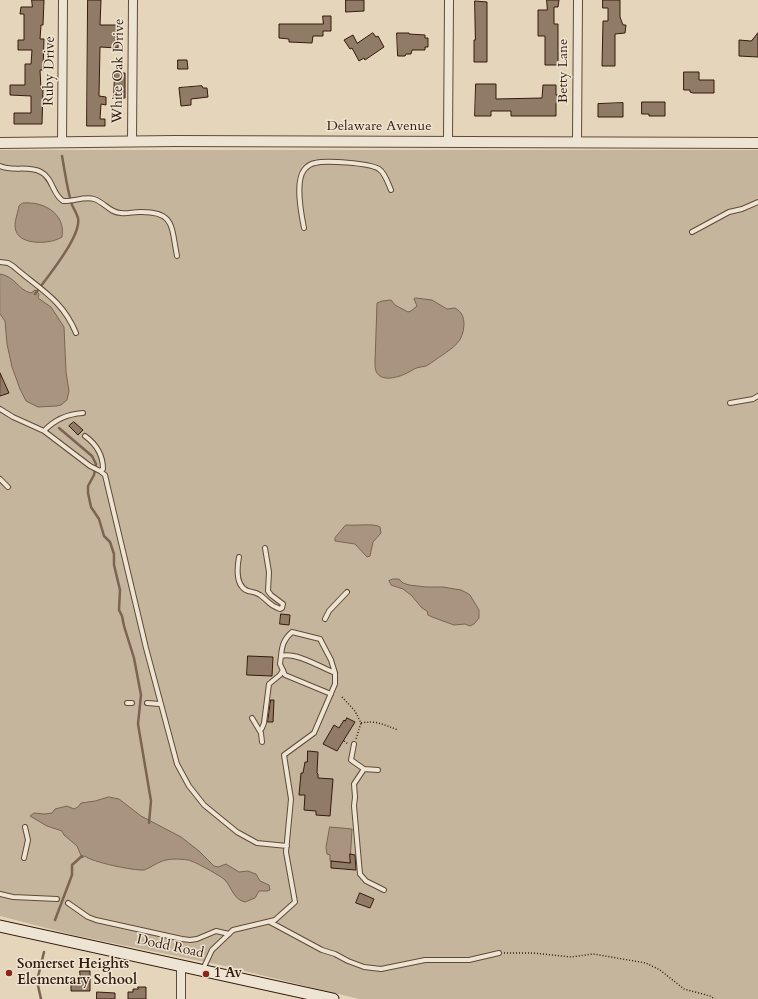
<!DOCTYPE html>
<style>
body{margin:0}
canvas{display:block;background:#e4d5bb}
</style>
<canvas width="758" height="999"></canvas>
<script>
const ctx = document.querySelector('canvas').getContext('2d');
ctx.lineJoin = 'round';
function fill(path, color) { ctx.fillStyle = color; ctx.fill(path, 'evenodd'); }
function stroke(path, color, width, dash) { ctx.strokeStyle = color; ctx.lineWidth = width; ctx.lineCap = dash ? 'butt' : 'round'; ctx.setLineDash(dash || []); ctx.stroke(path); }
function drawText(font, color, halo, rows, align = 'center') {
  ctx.font = font + ' Cardo,serif'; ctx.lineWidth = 3; ctx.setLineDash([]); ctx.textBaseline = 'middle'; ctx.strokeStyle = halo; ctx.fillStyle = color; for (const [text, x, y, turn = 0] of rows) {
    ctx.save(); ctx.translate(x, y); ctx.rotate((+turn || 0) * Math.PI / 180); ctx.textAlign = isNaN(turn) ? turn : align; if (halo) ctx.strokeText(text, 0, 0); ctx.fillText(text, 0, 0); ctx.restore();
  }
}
const green = new Path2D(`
 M0,150H758V999H359L220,965L73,935L0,916Z`);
const water = new Path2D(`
 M23,203C44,201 66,214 62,237C52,244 21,246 16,231C13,224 18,213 19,206Z
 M0,274C15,276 18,290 31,293L35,290L39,294L38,298L51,307L64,327L66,372L69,391L67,400L61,405L57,406L38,407L26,401L20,389L12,367L7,344L5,321L0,314Z
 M416,298L432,300L447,309L455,308C462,312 464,317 464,325C463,342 454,347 441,356C436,359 432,363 426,366C422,367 418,367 414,369C407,374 389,382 380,376C375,373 375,367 375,362L377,303L382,301L391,300L395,305L408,312L411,311L417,306L414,299Z
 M346,525C355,526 375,523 380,527L381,533L373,542L370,556L367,557L355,544L335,541V538Z
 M393,579H399L403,583L409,585L426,587H443L461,590L467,593L470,595L479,610V618L474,624L470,626L465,624L454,625L432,617L428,615L427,611L422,608L411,595L403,589L391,585L389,581Z
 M109,797L119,799L141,816L181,837L199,851L214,866L218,867L226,864L239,872L248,871L253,873L256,874L260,881L269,885L270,890L267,891H259L255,898L245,902C234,900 232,888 225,880C221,876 194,861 188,860C179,859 169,858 160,862C155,864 150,868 144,870C135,871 91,862 85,856L82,858L77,846L64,835L62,831L47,826L30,816L34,813L44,814L52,813L55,809L67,806L74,809L78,807L81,803L95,801Z
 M330,827L352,829L350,863L330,861V855L327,854L326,848Z`);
const stream = new Path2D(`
 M35,294C45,280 82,236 78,218C77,214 74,209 72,205C67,189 65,172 62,156
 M59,428L92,456L96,464L94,475L88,486V493L91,507L99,519L104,536L110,542L114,554V565L120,590L119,610L122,616L124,626L134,658L141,695L138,724L151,801L149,823
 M55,920L72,875V865L82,856
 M41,999L37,981L44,952`);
const building = new Path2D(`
 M32,0H44L43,25H41L40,39H44L43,70H40L41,89H43L42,124H14V113H31V96L10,95V85H25V64H31L32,50H18V40H24V14H20L21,7H32Z
 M88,0H101L100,25H116V39H118V48L100,47L99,96L106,97V105L101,104L100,119H105V126H87Z
 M346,0H364V11L346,12Z
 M547,0H559L558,7H554V24H558V65H545V36H538V10H547Z
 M603,0H620V17L623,25H626L625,33L615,34V66H602L603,21H608V8H603Z
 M475,1L487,2V62H474V40H475Z
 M323,16H331V31H323V36H313L312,43L289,42V39L279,38V24H323Z
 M373,33L376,37L378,36L384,47L365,60L364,58L359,61L352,48L350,49L344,40L353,35L357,43Z
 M397,33H409V34L425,35V38H428V47H425V50H412L411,54H406L405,56H398Z
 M758,33V57L739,56V40L751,41Z
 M178,60H187L188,69H178Z
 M684,72H699V80H714V93H693L690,92V90H684Z
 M115,73H125V98H114Z
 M476,84H496V99L542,98L543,85H556V95H558V103H556V116H511V111H491V116H475Z
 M202,86L203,88H207L208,97L191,99V105L181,106L179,88Z
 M642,102H665V116H649V114H642Z
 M623,103V117H598V104Z
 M0,373L9,393L0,396Z
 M74,422L83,430L78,435L69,426Z
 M281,614L290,615L289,625L280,624Z
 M248,656L273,657L272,676L247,675Z
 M271,700H274L273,722H268Z
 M347,718L355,722L337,751L323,744L334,725L339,728L344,720L345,721Z
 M308,751L318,752L317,773L318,774V778L333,779L330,816L316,815V811L304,810L305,795H299L301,773H303L305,762H307Z
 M350,854L355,855L356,870L331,868V861L350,863Z
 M360,893L374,899L370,908L356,903Z
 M80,971H90V991H71V980L80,979Z
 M138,987H146V999H128V992H133V989H138Z
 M97,992L115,993V999H97Z`);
const path = new Path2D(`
 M342,697L355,711L361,723L356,739
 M361,723C377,720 384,725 398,730
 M344,741L348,744
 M504,953H533L571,957L593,954L646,963L660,970L684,989L710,996L715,999`);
const service = new Path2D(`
 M0,166C12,172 28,165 41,172C53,178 52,194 63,201C73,202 84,196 94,199C104,202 110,213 121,213C127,214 133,212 139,212C175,211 171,226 177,256
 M304,228C301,213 295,182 304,170C307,166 310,164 315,163C325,160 370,163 379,169C385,173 388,183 391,190
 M692,232L729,212L742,209L758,202
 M0,262L8,263L13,266C39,289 62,299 76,333
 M730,403L753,399L758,396
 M0,409L13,417L44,431L90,466L100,471L105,475L146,648L177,764L189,786L204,805L237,832L257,843L287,846
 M44,431C55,419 67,414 83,413
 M85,436C96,444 103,455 103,469L100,471
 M0,479L8,487
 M239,557C237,568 235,586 248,591C252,592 256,592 260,595C269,601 268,605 280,609L282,608L283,604L271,595L268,591L269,572L265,548
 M325,619L329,611L347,592
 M331,694L285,675L280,664L281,656C297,652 320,667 335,673
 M127,703H132
 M147,703L160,704
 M252,718L261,733L262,742
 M260,731L262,728L264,723L269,684L280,675L283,670
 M354,744L351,760L364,769
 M378,770L364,769L354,784L355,797L354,806L360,874L366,881L384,890
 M24,858L28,840L25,827
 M0,894L13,897L57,899
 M68,903L88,917L96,920L182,939L190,940L197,939L216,931L229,934
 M270,922L322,950L335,954L348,961L364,967L381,969L425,960H469L499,953
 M203,969L212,950L233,930L275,920L295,902L286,852L291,799L284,755L314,733L335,684V673L331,660L320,639L292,632C284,639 282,645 281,656`);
const minor = new Path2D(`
 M448,141L449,0
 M577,141L578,0
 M132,142L133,0
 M62,143L63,0
 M181,999V965`);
const tertiary = new Path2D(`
 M0,143L175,141L758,143`);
const secondary = new Path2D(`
 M0,926L333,999`);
const markers = [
 [9,973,4,"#8f2418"],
 [206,974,4,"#8f2418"]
];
const streetNames = [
 ["Ruby Drive",50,71,-89],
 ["White Oak Drive",119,71,-89],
 ["Betty Lane",564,71,-90],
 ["Delaware Avenue",379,127],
 ["Dodd Road",170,947,12]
];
const poiNames = [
 ["Somerset Heights",17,965],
 ["Elementary School",17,981],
 ["1 Av",214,974]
];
fill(green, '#c6b59d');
fill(water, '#a9957f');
stroke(water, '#7b6451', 1);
stroke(stream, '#7b6451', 2.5);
fill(building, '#907b67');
stroke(building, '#361a0b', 1);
stroke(service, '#624937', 6);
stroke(minor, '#624937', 10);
stroke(tertiary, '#624937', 12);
stroke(secondary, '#361a0b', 13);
stroke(path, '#361a0b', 1.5, [1, 2]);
stroke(service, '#ede4d3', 4);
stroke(minor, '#ede4d3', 8);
stroke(tertiary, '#ede4d3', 10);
stroke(secondary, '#ede4d3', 11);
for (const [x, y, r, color] of markers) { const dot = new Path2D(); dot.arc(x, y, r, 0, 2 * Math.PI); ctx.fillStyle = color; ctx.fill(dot); stroke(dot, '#ede4d3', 1.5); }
drawText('14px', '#361a0b', '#ede4d3', streetNames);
drawText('bold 14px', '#361a0b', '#ede4d3', poiNames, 'left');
</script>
